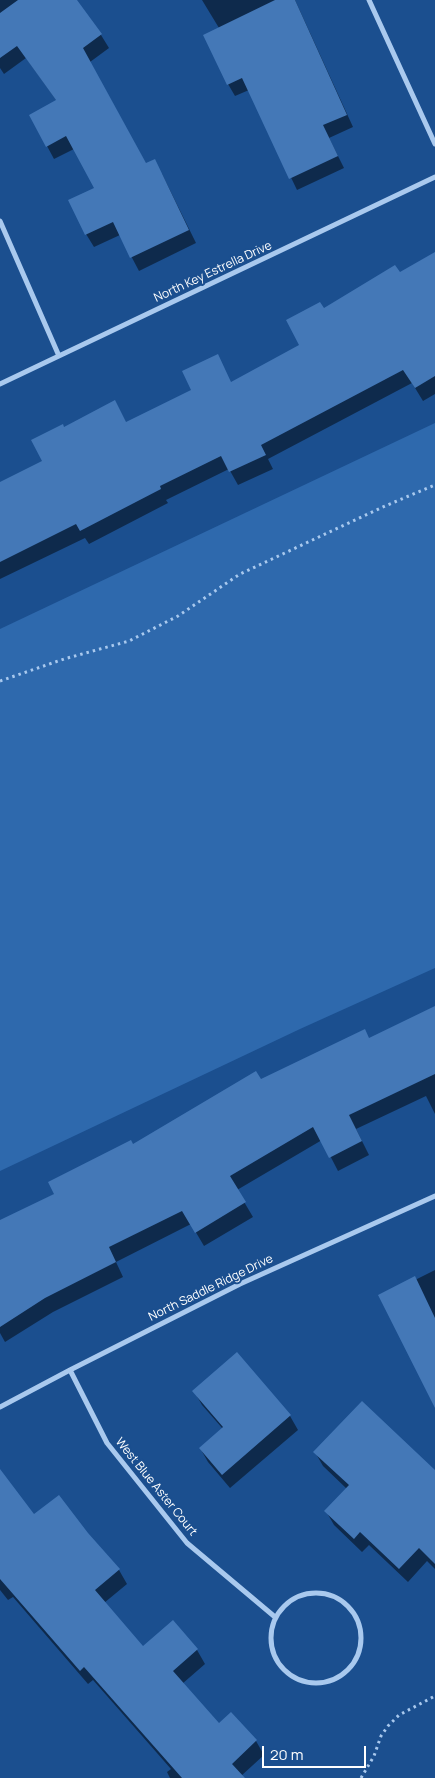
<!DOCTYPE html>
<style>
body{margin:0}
#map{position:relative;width:435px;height:1778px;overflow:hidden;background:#1b4f8f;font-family:Manrope,sans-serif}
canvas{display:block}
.scale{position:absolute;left:262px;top:1746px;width:104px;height:22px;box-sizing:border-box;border:2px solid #fff;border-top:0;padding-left:6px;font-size:15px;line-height:18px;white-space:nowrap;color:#fff;-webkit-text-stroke:4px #1b4f8f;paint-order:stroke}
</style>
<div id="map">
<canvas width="435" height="1778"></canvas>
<div class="scale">20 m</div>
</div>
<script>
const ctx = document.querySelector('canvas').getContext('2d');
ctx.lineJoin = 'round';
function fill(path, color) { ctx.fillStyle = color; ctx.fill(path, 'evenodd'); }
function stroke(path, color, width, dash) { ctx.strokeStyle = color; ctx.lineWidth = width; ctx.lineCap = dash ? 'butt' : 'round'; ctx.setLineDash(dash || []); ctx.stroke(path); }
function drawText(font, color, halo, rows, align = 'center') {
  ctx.font = font + ' Manrope,sans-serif'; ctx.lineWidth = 4; ctx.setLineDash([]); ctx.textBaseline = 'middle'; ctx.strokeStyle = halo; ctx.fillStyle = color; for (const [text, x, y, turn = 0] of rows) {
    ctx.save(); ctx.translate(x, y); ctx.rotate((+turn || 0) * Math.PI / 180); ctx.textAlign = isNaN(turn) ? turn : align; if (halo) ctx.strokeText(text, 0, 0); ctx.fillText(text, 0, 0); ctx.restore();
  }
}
const green = new Path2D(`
 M435,423V968L300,1029L0,1171V629Z`);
const shadow = new Path2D(`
 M0,0H76L101,35L109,48L90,62L146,164L162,174L196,243L139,271L120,235L94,247L86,234L96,188L74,149L54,159L47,146L57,101L26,58L4,74L0,68Z
 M202,0H295L353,127L329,138L344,168L297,190L249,90L235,96L228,84L219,28Z
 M435,253V394L423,401L412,383L268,459L273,469L238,485L229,469L166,500L168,503L89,544L85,538L0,579V483L44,461L64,428L126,423L231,383L301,345L323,310L399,274Z
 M435,1007V1114L426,1096L356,1129L369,1155L338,1171L322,1140L237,1190L253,1217L204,1246L191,1224L116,1262L123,1277L53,1312L5,1342L0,1333V1222L55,1194L133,1146L261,1081L369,1039Z
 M435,1270V1388L415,1280Z
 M237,1354L290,1416L298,1430L230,1488L208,1462L200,1448L223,1429L202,1405L194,1391Z
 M315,1452L435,1472V1569L427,1561L408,1582L369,1545L362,1552L334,1525L326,1511L347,1489L323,1466Z
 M0,1474L34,1515L87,1533L119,1570L127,1584L104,1603L143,1648L173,1622L197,1650L205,1664L182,1684L219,1724L231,1714L256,1741L264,1755L241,1776L243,1778H170L167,1772L171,1769L93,1680L88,1684L13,1597L8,1600L0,1590Z`);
const building = new Path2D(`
 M18,0H77L102,34L83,48L146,163L155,159L189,230L130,258L113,222L85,235L68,200L94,188L66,136L46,147L29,115L56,100L17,46L0,58V13Z
 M275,0H295L347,115L323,125L338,156L289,179L242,78L227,85L203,35Z
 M435,252V376L415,388L403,370L261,445L266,455L229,472L221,456L160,486L161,489L80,531L76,524L0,562V482L42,461L31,440L63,424L64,427L115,400L126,422L191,390L182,371L218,354L231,382L299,345L286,320L320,302L324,308L395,265L400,272Z
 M435,1006V1074L349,1115L362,1141L329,1158L313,1127L230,1176L246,1202L195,1233L182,1211L109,1247L116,1262L45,1298L0,1327V1220L54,1194L48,1182L131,1140L133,1144L256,1071L261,1079L365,1029L369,1038Z
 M415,1276L435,1318V1408L378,1295Z
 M237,1352L291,1415L222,1475L199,1448L223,1427L192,1391Z
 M362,1401L435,1470V1564L419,1548L399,1569L360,1532L354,1539L324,1511L349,1485L313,1452Z
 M0,1469L34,1514L59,1495L88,1533L120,1569L95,1590L143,1646L173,1620L198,1649L173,1671L219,1723L231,1712L257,1740L232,1764L245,1778H182L84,1667L80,1671L0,1579Z`);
const path = new Path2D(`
 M0,681L64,659L129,641L178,616L240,574L385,506L435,485
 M361,1778L374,1756L381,1736L388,1726L399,1715L435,1696`);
const minor = new Path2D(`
 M369,0L435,144
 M0,221L59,356
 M0,384L435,177
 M70,1370L107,1443L187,1543L275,1617
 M0,1407L70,1370L240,1284L435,1196
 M271 1638a45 45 0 1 1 90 0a45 45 0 1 1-90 0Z`);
const streetNames = [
 ["North Key Estrella Drive",213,272,-25],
 ["North Saddle Ridge Drive",211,1288,-26],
 ["West Blue Aster Court",156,1487,51]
];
fill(green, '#2e69ad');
fill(shadow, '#0007');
fill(building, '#4478b7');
stroke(path, '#a9c9ee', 3, [2.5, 4]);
stroke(minor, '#a9c9ee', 5);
drawText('12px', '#fff', '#1b4f8f', streetNames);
</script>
